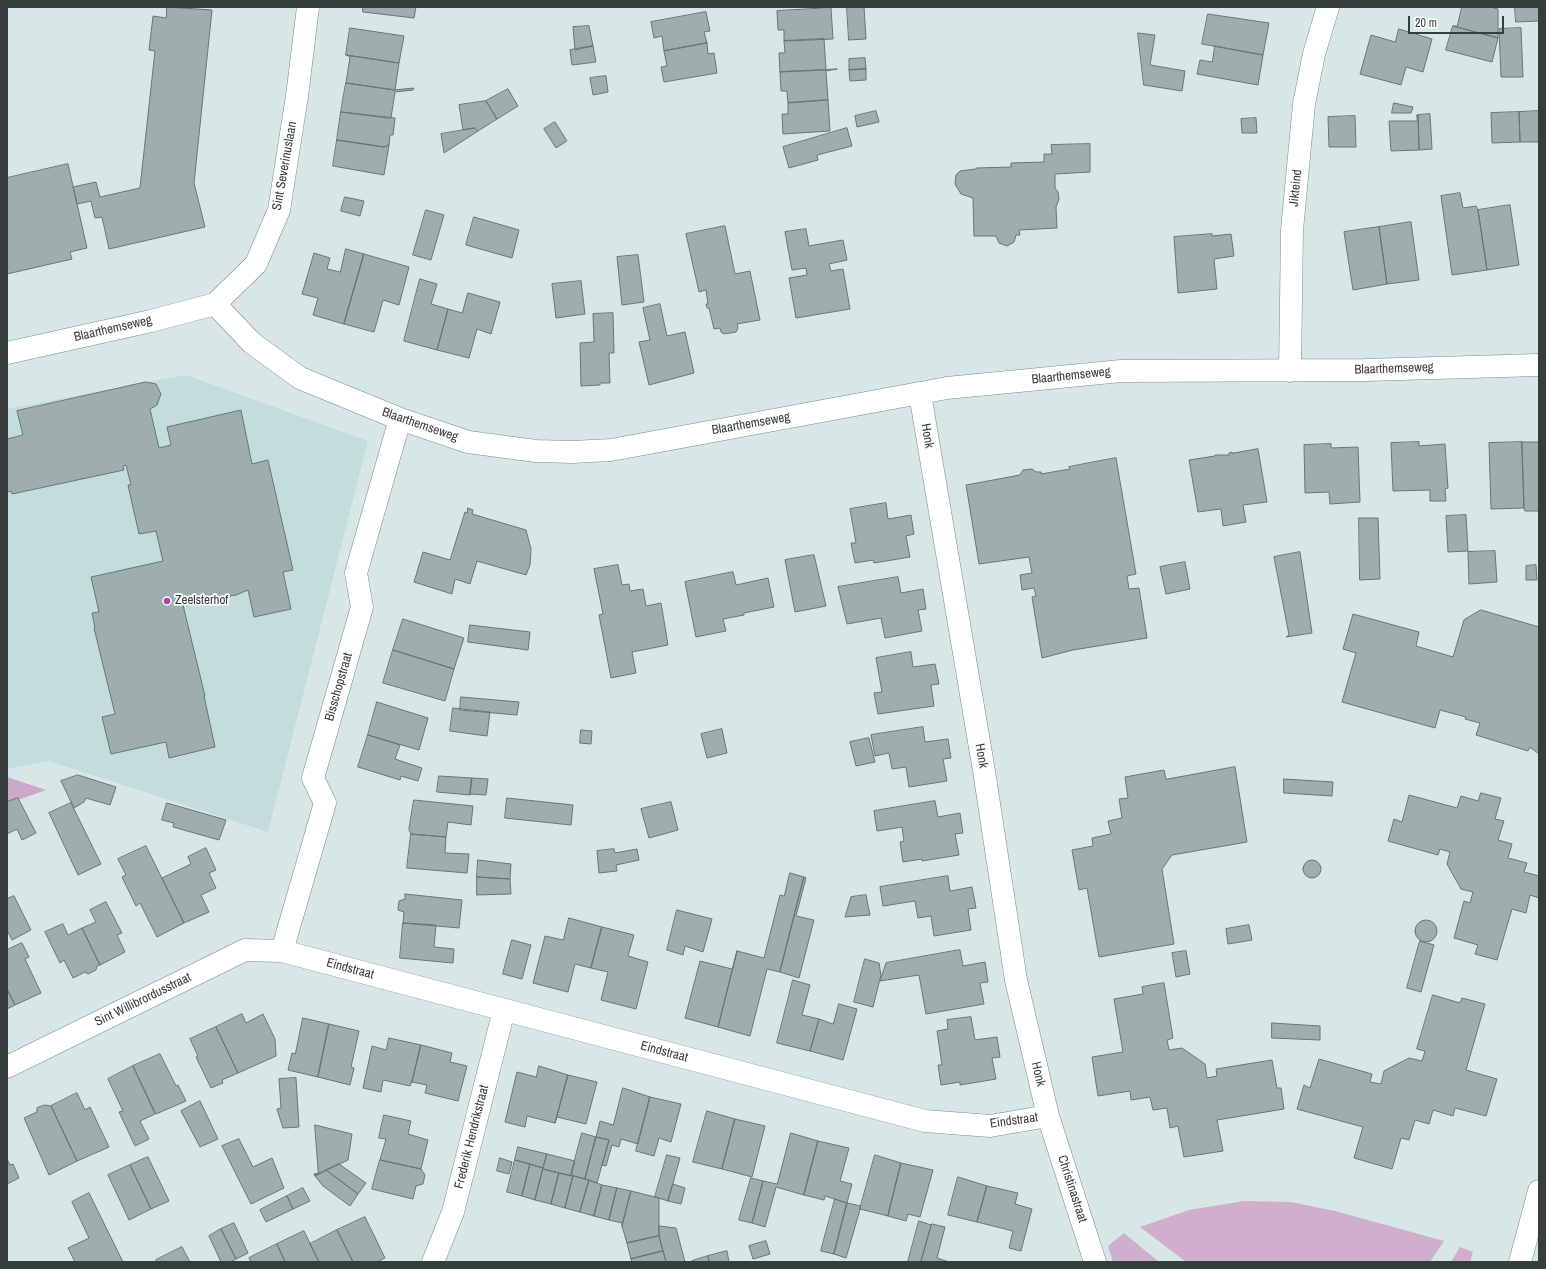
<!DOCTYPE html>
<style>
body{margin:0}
#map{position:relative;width:1546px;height:1269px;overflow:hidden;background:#d6e7e6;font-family:"Archivo Narrow",sans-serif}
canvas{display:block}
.frame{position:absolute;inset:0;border:8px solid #363d3d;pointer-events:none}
.scale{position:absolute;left:1408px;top:16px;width:96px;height:18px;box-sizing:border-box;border:2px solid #363d3d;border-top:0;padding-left:5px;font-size:12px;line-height:14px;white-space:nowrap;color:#363d3d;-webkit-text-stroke:3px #fff;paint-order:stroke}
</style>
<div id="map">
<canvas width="1546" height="1269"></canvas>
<div class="frame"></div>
<div class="scale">20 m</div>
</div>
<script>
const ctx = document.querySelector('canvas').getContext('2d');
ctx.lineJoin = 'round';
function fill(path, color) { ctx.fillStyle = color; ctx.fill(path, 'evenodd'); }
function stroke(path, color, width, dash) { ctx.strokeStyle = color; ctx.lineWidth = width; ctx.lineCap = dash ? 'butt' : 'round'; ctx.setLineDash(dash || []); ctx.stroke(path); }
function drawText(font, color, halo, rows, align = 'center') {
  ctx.font = font + ' "Archivo Narrow",sans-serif'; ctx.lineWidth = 3.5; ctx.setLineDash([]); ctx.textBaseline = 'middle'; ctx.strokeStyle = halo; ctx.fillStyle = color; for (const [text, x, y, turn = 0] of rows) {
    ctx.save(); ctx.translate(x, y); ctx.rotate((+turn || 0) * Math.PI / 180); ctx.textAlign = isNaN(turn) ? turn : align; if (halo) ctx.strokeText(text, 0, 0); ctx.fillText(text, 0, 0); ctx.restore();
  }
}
const built = new Path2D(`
 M186,375L368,441L268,832L49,761L7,769V409Z`);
const green = new Path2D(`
 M1244,1201L1291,1202L1335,1211L1444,1241L1430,1262H1186L1140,1227L1189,1210Z
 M1124,1233L1159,1262H1113L1108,1246Z
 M1460,1247L1473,1252L1470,1262H1451Z`);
const forest = new Path2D(`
 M7,777L46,790L7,804Z`);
const building = new Path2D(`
 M167,7L212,10L194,183L205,227L109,249L102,217L95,218L91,201L77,204L73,187L96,182L100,197L140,188L155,51L149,50L153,16L166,18Z
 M363,7H416L414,18L363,12Z
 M847,7H864L866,39L849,40Z
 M1462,7H1490L1498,9V38L1453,26H1457Z
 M1515,7H1539V21L1516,22Z
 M831,8L833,39L784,41V30H778L777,11Z
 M706,12L710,31L704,32L707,43L664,51L662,36L654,38L651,22Z
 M1208,14L1269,23L1263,55L1202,44Z
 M589,26L593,46L575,50L573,27Z
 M1453,26L1498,38L1492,62L1446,50Z
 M350,28L404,36L399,63L346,55Z
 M1521,28L1523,77H1501L1499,29Z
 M1399,29L1432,39L1423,72L1406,67L1401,85L1360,74L1371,35L1395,42Z
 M1138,33L1155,35L1150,65L1185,71L1182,91L1144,85Z
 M824,39L826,70L780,72L779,53H785L784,41Z
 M707,43L708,54L714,53L717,73L664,82L661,67L667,66L664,51Z
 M593,46L596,62L572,65L570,50Z
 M1215,46L1263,55L1258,85L1197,74L1200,60L1212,62Z
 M346,55L399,63L395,90L346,83L350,57Z
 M865,58L866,69L849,70V59Z
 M837,69L826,71L828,100L788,103L787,91H781L780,72Z
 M866,69V80L850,81L849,70Z
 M606,76L608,92L593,95L590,78Z
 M346,83L394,90L414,88L413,90L395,92L391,118H387L341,112Z
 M508,89L518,106L497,119L486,101Z
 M828,100L830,131L783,134L782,114H788V103Z
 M486,101L497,119L478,131L475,128L463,130L459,105Z
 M1394,103L1413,107L1411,113H1392Z
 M876,111L879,122L857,127L855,116Z
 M1539,111V142H1520L1519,112Z
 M341,112L395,118L393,135H390L389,145L384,147L337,140Z
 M1519,112L1520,142L1492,143L1491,113Z
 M1430,114L1432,149L1419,150L1418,115Z
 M1417,115H1418L1419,150L1391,151L1389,121H1417Z
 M1355,116L1356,147H1329L1328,117Z
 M1256,118L1257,133H1242L1241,119Z
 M555,122L567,141L556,148L544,129Z
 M475,128L478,131L444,153L441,134Z
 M847,128L852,146L817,155L818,160L789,168L783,147Z
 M337,140L384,147L389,145L384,175L333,166Z
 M1090,144V172L1055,174V188L1058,192L1059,199L1056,207L1057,228L1019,230L1020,235H1016L1014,242L1007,246L999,243L996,236H974L973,198L961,194L955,184L956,175L960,171L976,169V168L1011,167V163L1044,162V154H1052L1051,145Z
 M68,164L87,248L70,252L72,259L7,274V178Z
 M1460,193L1463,208L1476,206L1478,210L1487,270L1452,275L1441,196Z
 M345,197L364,201L360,216L341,211Z
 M1510,205L1519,265L1487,270L1478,210Z
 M426,210L444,215L431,260L413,255Z
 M474,217L519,230L512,258L466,245Z
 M1411,222L1419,280L1387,284L1379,227Z
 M725,226L735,274L750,271L760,320L737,324L738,328L736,332L724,334L721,332L720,328L714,329L709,308H707L706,304H708L706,290L699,292L686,234Z
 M1379,227L1387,284L1353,290L1344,232Z
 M806,229L809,246L843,240L847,260L829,264L831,271L843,269L850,309L796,318L789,278L807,275L806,268L792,270L785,232Z
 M1212,234V236L1231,234L1234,256L1214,259L1217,289L1178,293L1174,237Z
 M346,249L364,254L344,324L313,315L318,298L302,294L314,253L330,258L327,269L340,272Z
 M364,254L409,267L399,305L383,300L374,332L344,324Z
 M638,255L644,302L622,305L617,257Z
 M420,279L437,284L431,304L448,309L437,350L404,341Z
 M581,281L585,314L556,318L552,284Z
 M468,293L500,302L491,334L477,329L469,358L437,350L448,309L462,313Z
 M660,304L667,336L685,332L694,373L649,385L639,342L650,340L643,308Z
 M613,313L614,353H609L610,383H600V385L581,386L580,343L594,342L593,314Z
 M146,382L156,384L161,394L157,405L150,409L159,448L171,445L167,427L241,410L252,464L268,460L293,570L283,572L291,609L254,617L248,590L236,595L183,605L205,696H204L215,747L169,758L166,742L111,754L102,717L115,714L94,628H95L92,613L99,612L91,577L163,561L156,531L139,534L128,485H131L126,465L123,466L124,470L12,494L11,491L7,492V439L23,435L17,411Z
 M1419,442V446L1445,444L1448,488L1445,489L1446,501H1430V490L1393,491L1391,443Z
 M1522,442H1539V511H1525L1524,508Z
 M1522,442L1524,508L1491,509L1489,443Z
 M1331,444V448L1358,447L1360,502L1330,504L1329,492L1305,493L1304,445Z
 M1258,449L1267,502L1243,505L1246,522L1223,526L1221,509L1198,512L1189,460L1215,456V455H1229V453L1232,452V453Z
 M1116,458L1136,574L1127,576L1129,589L1139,588L1147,638L1073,650L1042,658L1032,597L1036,596L1034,588L1022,590L1020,575L1032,573L1029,557L979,564L966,485L1020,475L1023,470L1032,469L1036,472H1041V474L1070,469L1069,467Z
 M886,503L888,519L911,515L914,534L906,536L910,557L874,563L873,560L855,563L851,543H856L850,509Z
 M468,508L473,510L472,514L526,530L531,549L530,565L526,575L477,561L470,584L455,579L452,594L414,582L423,552L450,560L465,512L467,513Z
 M1466,515L1468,551L1448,552L1446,516Z
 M1359,518H1378L1380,579L1360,580Z
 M1495,551L1497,582L1469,584L1468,552Z
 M1300,552L1312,633L1286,637L1289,635L1274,557Z
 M814,555L826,606L795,612L785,560Z
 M1185,562L1190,589L1166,594L1160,567Z
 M618,565L622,585L629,584L630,591L643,589L646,606L661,603L668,645L632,652L636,673L611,678L599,615L603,614L594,569Z
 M1536,565L1537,580H1526V566Z
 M733,572L736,585L768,578L774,607L744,613V615L723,619L726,631L696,637L685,582Z
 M898,577L901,593L923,589L926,609L918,610L922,631L885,638L881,618L847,624L838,587Z
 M1481,610L1539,627V754L1531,748H1529L1528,751L1476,735L1480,723L1465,719L1466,717L1440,710L1435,728L1342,702L1356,653L1343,649L1353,614L1419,632L1416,646L1453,657L1464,620Z
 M403,619L464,638L454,669L393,650Z
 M470,625L530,632L528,650L468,642Z
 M393,650L454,669L445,701L383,683Z
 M911,652L913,667L935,664L939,684L931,685L934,706L878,714L874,693L882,692L876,658Z
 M461,697L519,702L517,715L460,710Z
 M377,702L428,718L419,750L368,735Z
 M453,708L490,712L487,736L450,731Z
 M923,727L925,742L948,739L951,758L943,759L947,781L909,787L906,767L892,769L889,753L875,756L871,735Z
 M722,729L727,753L707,758L701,734Z
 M581,730L592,731L591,744L580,743Z
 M368,735L400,745L395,759L422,768L418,781L401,776L400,780L358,767Z
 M869,738L875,762L856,766L850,742Z
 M1235,767L1247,842L1172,855L1162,869L1174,944L1099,957L1087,888L1079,890L1072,850L1093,846L1092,838L1111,834L1108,821L1122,818L1119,799L1128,798L1125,777L1164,770L1166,779Z
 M78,775L116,787L110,805L86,798L84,802L74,808L61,781Z
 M439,776L472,778L470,795L437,792Z
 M472,778L488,779L486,795L470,794Z
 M1284,779L1333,782L1332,796L1284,793Z
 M1481,793L1501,798L1495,819L1504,821L1498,840L1512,844L1508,858L1527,863L1524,872L1539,876V898L1530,895L1526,913L1512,909L1497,960L1475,954L1478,945L1454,938L1464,901L1470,903L1473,892L1461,889L1447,864L1450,852L1440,849L1438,855L1388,841L1394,819L1402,822L1409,795L1457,808L1461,796L1478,801Z
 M18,798L36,833L22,840L17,829L7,834V802Z
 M507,798L573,805L571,825L505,818Z
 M414,800L473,806L471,825L448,822L446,837L411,834L409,830Z
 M935,801L938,817L960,813L963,833L955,834L959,855L922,861V859L903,862L900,842L904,841L902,827L877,831L874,811Z
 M671,802L678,830L649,838L641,809Z
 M71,803L101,864L78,875L49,813Z
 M167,803L226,820L219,840L173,827L174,823L162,820Z
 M411,834L446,837L445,853L469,854L467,873L407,868Z
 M146,846L184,923L157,937L140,903L136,906L122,877L126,875L118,859Z
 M206,848L216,870L209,873L216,888L201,895L209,912L184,923L162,878L191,864L188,857Z
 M614,849L615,853L637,849L639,860L616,865L617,871L599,873L597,851Z
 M478,860L511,864L510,879L477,877Z
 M1303 869a9 9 0 1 1 18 0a9 9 0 1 1-18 0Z
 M790,873L804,877L780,972L767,969L750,1036L718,1027L737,951L764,958L780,895L784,896Z
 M948,876L950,891L972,887L976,908L968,909L971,930L934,936L931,916L918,918L915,901L883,906L880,887Z
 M477,877L510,879L511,894L477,895Z
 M804,877L806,878L796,916L814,920L799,978L780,972Z
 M405,894L462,900L459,928L403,923L404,912L398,910L399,901L405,899Z
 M866,895L870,915L845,917L851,897Z
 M14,896L31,930L12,940L7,930V899Z
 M106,902L122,933L117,935L125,952L100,965L82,928L96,922L90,910Z
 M677,910L712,919L703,952L685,946L683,955L667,950Z
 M569,918L602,927L591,968L575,964L568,992L533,983L545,936L563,940Z
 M1415 931a11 11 0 1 1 22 0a11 11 0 1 1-22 0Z
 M403,923L436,925L434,947L454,949L453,963L400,958Z
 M63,924L68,935L82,928L100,965L97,966L96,970L88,974L85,972L73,978L64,960L60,963L45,932Z
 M1249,925L1252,940L1228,944L1226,929Z
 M602,927L634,935L628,956L648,962L636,1009L601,1000L608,972L591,968Z
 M512,940L531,945L522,979L503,974Z
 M1420,941L1434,945L1421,992L1407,988Z
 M22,943L29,957L25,959L41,993L15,1005L7,989V950Z
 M960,950L963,966L985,962L988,982L980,983L984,1004L926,1014L919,975L880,981L886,963Z
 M737,951L718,1027L685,1018L700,961L732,969Z
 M1186,951L1190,974L1176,977L1172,953Z
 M865,959L879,963L881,975L873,1007L854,1002Z
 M793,980L810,985L802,1015L819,1019L810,1051L777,1043Z
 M1164,983L1173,1038L1167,1040L1169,1050L1182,1048L1205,1064L1207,1078L1217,1076L1216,1069L1272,1060L1277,1088H1281L1284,1109L1217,1120L1223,1151L1184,1157L1178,1126L1170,1128L1167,1108L1153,1110L1150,1097L1131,1100L1130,1091L1098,1096L1092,1057L1123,1052L1114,999L1143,994L1142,987Z
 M7,989L15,1005L7,1009Z
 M1433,995L1460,1003L1462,998L1485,1004L1466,1070L1497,1079L1486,1116L1455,1108L1453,1116L1433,1110L1429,1124L1415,1120L1409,1140L1401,1138L1392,1169L1354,1158L1363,1127L1297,1109L1304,1085L1310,1088L1319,1059L1372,1074L1370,1082L1381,1084L1384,1071L1409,1058L1422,1061L1425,1051L1417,1049Z
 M839,1004L857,1009L843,1060L810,1051L819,1019L833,1024Z
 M242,1014L246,1023L263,1014L275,1039L276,1056L238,1073L216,1027Z
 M971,1017L975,1040L997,1037L1000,1057L992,1058L996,1079L960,1085V1082L941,1085L938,1065H942L937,1031L948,1029L947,1020Z
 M303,1018L329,1024L318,1077L288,1070L292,1053L295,1054Z
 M1272,1023L1320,1026V1040L1272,1038Z
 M329,1024L359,1031L351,1067L354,1068L350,1085L318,1077Z
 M216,1027L238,1073L222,1080L223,1083L211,1088L196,1057L198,1056L190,1039Z
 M389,1038L421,1045L412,1082L410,1086L383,1080L381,1092L363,1088L372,1046L386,1050Z
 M421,1045L452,1053L450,1062L467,1066L458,1101L425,1093L427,1085L412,1082Z
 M160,1054L176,1086L178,1085L186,1101L156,1114L133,1066Z
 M133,1066L155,1114L140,1121L149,1139L135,1146L119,1112L123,1111L108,1079Z
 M539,1066L568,1075L555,1123L527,1116L525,1127L505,1122L517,1072L536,1077Z
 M568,1075L597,1082L586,1124L557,1117L555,1123Z
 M296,1078L299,1127L283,1128L277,1109L281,1108L279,1079Z
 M623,1088L650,1097L638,1144L621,1139L619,1147L612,1145L606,1166L602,1165L609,1140L596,1137L600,1121L613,1125Z
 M77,1093L85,1110L90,1107L109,1147L77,1161L51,1106Z
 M650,1097L681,1104L671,1142L659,1138L654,1156L636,1151Z
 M200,1101L218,1139L200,1147L181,1111Z
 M45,1105L51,1106L77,1161L49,1175L24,1118L37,1112V1108Z
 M707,1111L735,1119L722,1169L693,1162Z
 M384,1115L411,1121L408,1134L428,1140L421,1169L380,1160L386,1139L379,1138Z
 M735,1119L765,1126L752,1177L722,1169Z
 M315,1125L352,1134L348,1160L315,1176L314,1174L318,1173Z
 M582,1133L596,1137L585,1179L571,1175Z
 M791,1133L818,1141L804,1195L776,1187L765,1227L752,1223L763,1181L777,1184Z
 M596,1137L609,1140L597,1183L585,1179Z
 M239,1139L253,1167L272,1158L284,1188L251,1204L222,1146Z
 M818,1141L849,1148L840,1181L852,1184L847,1203L825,1196L824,1200L804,1195Z
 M518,1147L547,1154L543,1168L515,1160Z
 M547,1154L575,1161L571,1176L543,1169Z
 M667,1155L680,1158L668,1201L655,1197Z
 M875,1155L901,1163L888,1216L860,1209Z
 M148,1157L169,1201L151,1209L130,1165Z
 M500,1158L512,1162L509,1174L497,1171Z
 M7,1159L10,1165L13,1164L19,1178L7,1184Z
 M380,1160L421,1169L425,1175L423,1184L416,1186L413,1199L372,1189Z
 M515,1160L530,1164L522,1196L507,1192Z
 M901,1163L933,1170L920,1217L908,1214L906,1221L888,1216Z
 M339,1164L366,1183L358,1194L326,1170Z
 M530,1164L543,1168L535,1200L522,1196Z
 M130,1165L151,1209L129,1220L108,1175Z
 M543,1169L559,1173L551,1204L535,1200Z
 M326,1170L358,1194L350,1206L323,1186L315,1176Z
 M559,1173L573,1176L565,1208L551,1204Z
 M573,1176L589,1180L580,1212L565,1208Z
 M958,1177L987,1186L977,1222L948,1215Z
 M751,1178L763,1181L752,1223L739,1220Z
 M589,1180L602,1185L594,1216L580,1212Z
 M673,1184L685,1188L681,1204L668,1201Z
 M602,1185L617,1188L609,1220L594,1216Z
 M987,1186L1018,1193L1015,1204L1032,1209L1021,1251L1009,1248L1013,1231L977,1222Z
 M303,1188L310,1201L293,1209L287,1196Z
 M617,1188L631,1191L622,1226V1223L609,1220Z
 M631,1191L659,1198V1236L627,1243L622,1226Z
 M89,1193L123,1262H75L68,1248L89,1238L72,1202Z
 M287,1196L293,1209L266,1222L260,1210Z
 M835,1199L847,1203L834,1254L821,1251Z
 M847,1203L861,1206L846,1258L834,1254Z
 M365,1217L385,1258L377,1262H353L337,1230Z
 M919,1221L931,1225L921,1262H908Z
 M234,1223L248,1253L236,1259L221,1229Z
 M932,1224L945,1227L937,1258L949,1262H921Z
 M659,1226L676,1228L685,1262H666L659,1236Z
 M221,1229L236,1259L230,1262H221L209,1236Z
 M337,1230L353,1262H319L310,1244Z
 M304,1231L319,1262H285L277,1244Z
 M659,1236L663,1251L631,1259L627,1243Z
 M766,1241L770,1254L753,1259L749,1246Z
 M277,1244L285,1262H251L249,1258Z
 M182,1247L190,1262H157L156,1260Z
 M663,1251L666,1262H632L631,1259Z
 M727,1251L729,1262H709L708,1256Z
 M708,1256L709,1262H692V1261Z`);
const street = new Path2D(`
 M215,304L252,343L300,378L400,419L468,442L536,451L572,452L611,450L947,388L1121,371L1366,370L1539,365
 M1290,371L1292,230L1304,104L1314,54L1328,7
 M920,394L984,771L1016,980L1048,1116L1095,1262
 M282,951L325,803L313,778L362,607L356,573L400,419
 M7,1067L245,950L282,951L925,1121L990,1126L1048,1116
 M433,1262L453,1212L504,1010
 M1520,1262L1539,1191`);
const secondary = new Path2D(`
 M7,353L151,321L215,304L256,264L279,210L297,96L308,7`);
const markers = [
 [167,601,4,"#a944a9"]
];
const streetNames = [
 ["Sint Severinuslaan",285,166,-80],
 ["Jikteind",1296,188,-84],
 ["Blaarthemseweg",113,329,-13],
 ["Blaarthemseweg",1394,369,-2],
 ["Blaarthemseweg",1071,376,-6],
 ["Blaarthemseweg",751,424,-10],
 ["Blaarthemseweg",420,425,19],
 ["Honk",927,436,80],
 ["Bisschopstraat",339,687,-74],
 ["Honk",981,756,80],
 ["Eindstraat",350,969,15],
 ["Sint Willibrordusstraat",143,1000,-26],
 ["Eindstraat",664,1052,15],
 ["Honk",1038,1074,77],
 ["Eindstraat",1014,1121,-8],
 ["Frederik Hendrikstraat",472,1137,-76],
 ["Christinastraat",1072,1189,72]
];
const poiNames = [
 ["Zeelsterhof",175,601]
];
fill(built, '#c3dddc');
fill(green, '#cfafcd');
fill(forest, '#caa9c9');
fill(building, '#9eaead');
stroke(building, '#677675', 1);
stroke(street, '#7b8a8a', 23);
stroke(secondary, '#7b8a8a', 23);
stroke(street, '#fff', 22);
stroke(secondary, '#fff', 22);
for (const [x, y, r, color] of markers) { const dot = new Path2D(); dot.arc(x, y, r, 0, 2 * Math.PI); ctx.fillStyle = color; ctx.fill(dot); stroke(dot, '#fff', 1.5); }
drawText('13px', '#363d3d', '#fff', streetNames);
drawText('13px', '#363d3d', '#fff', poiNames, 'left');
</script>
